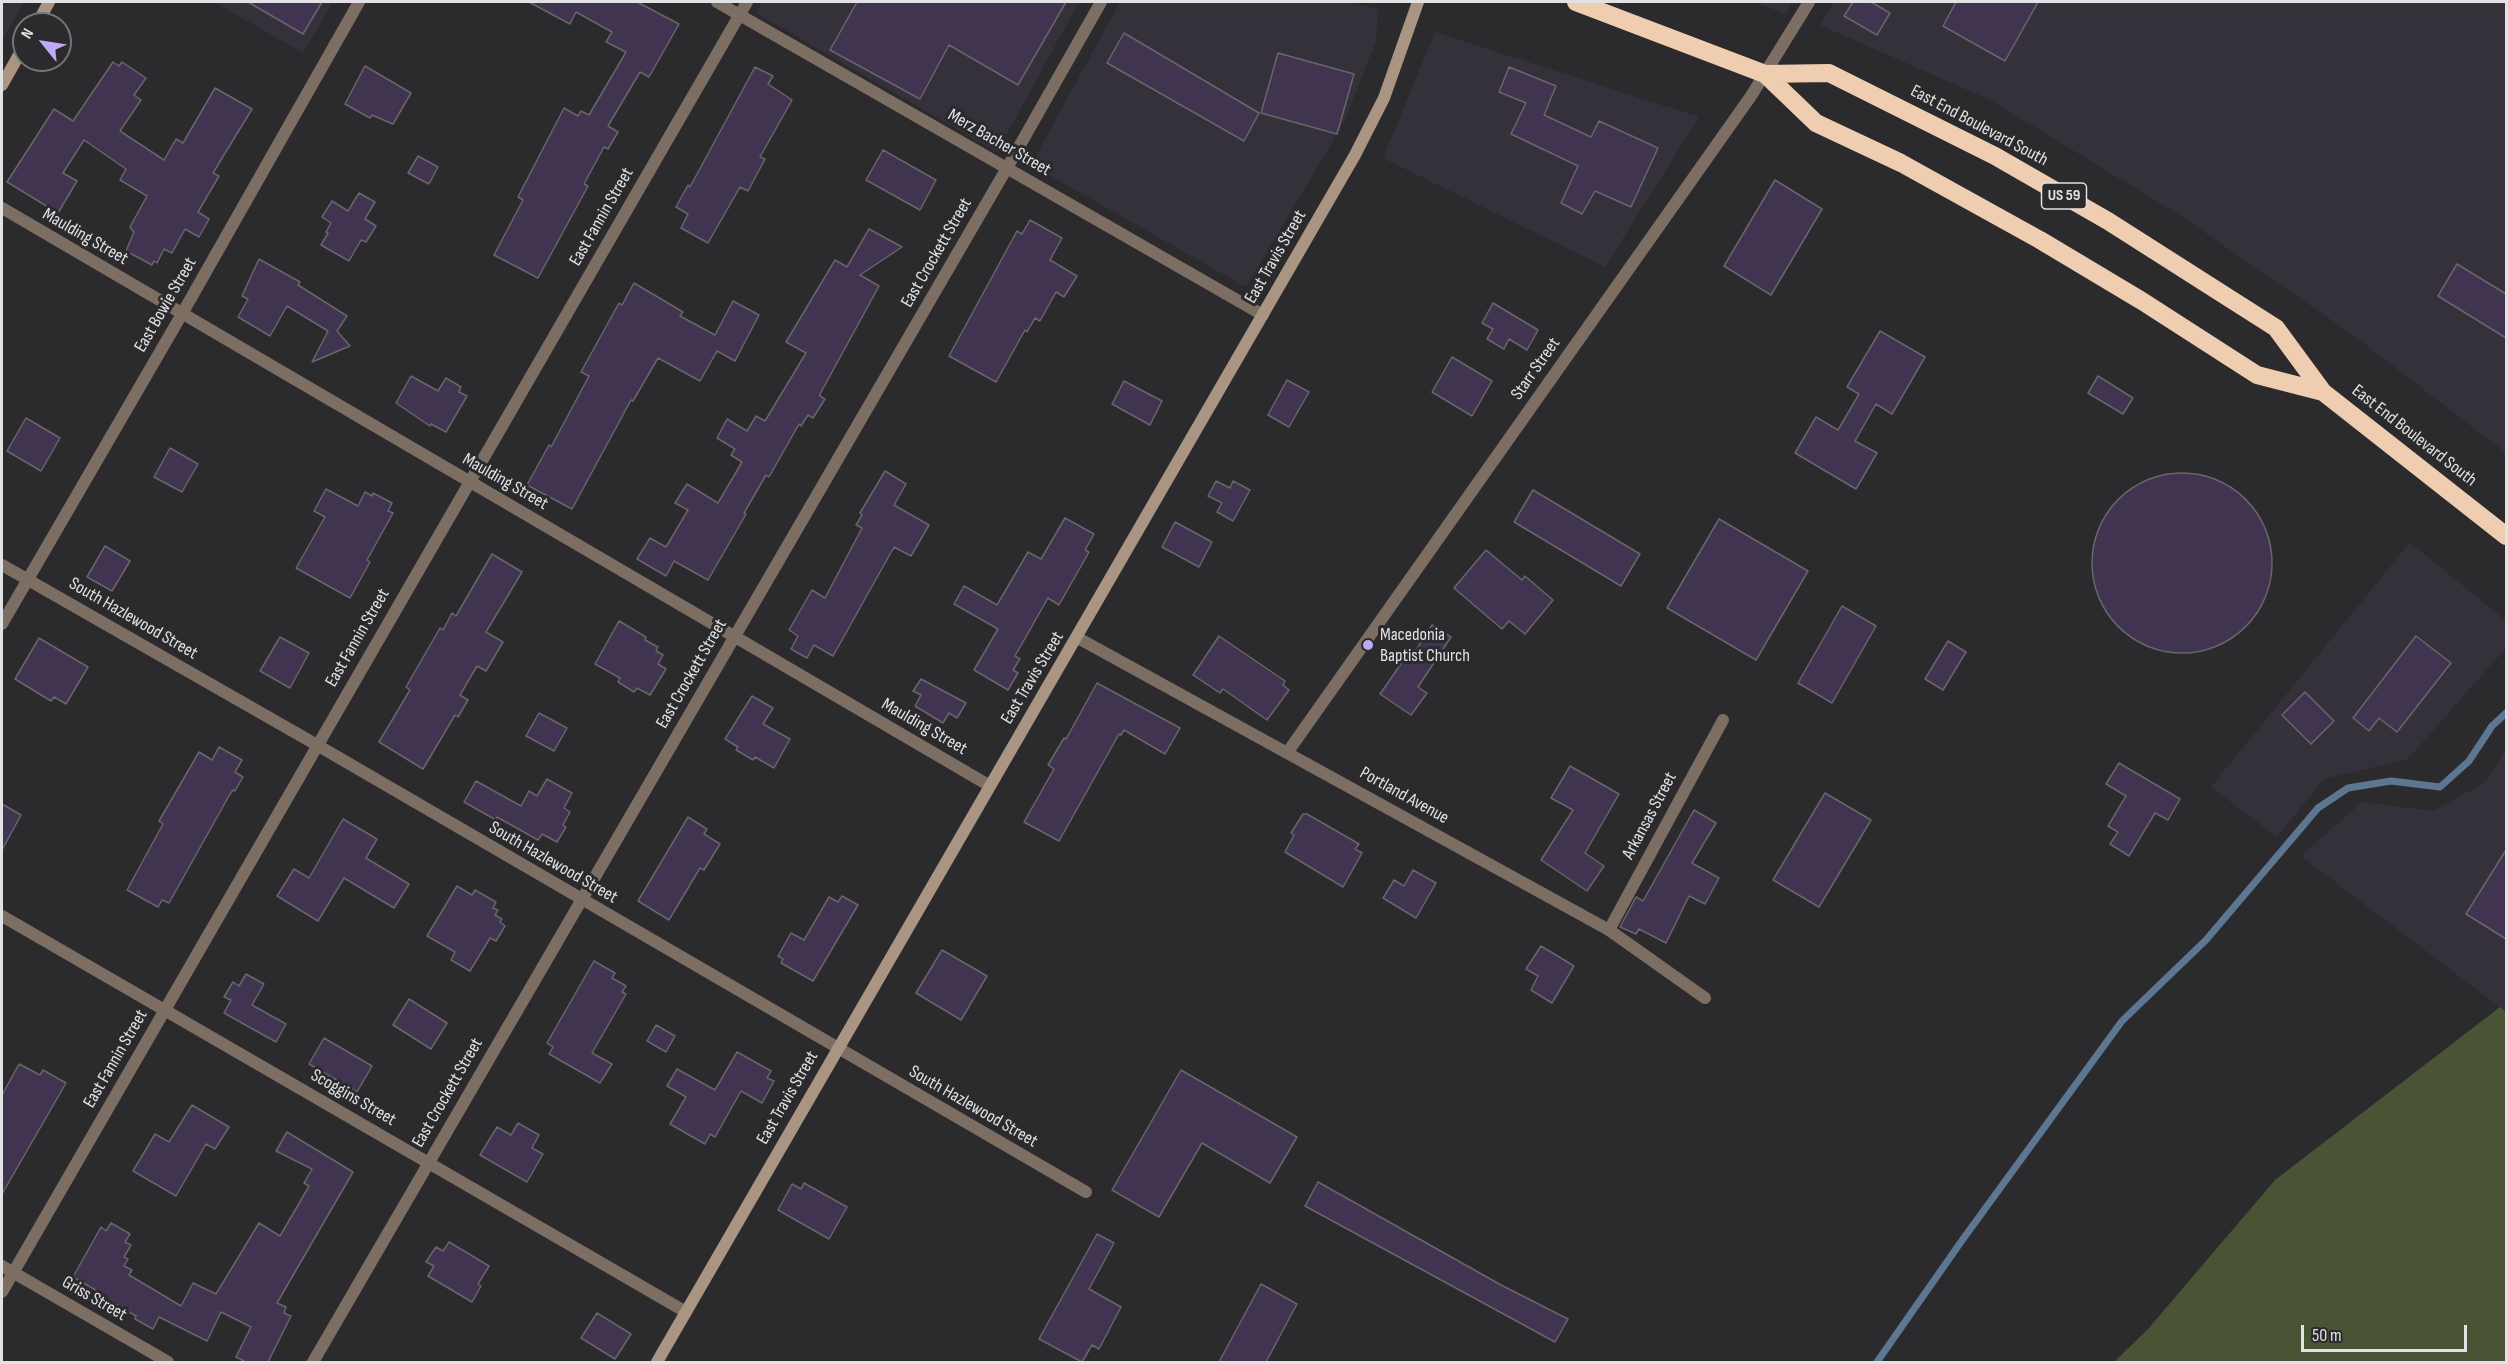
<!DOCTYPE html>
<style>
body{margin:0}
#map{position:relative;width:2508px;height:1364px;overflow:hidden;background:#2b2a2d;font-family:"Sofia Sans Condensed",sans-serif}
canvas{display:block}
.frame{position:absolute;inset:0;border:3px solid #e2e1e3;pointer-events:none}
.north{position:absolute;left:12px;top:12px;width:60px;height:60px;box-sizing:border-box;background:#2b2a2d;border:2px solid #747376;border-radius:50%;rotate:300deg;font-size:16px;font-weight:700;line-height:24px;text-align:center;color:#e2e1e3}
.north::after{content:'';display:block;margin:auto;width:21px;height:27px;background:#bda9f5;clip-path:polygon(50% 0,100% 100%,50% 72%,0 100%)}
.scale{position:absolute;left:2301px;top:1325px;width:166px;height:27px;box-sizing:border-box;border:3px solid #e2e1e3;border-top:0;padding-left:8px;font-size:18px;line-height:21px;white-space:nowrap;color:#e2e1e3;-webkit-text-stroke:4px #2b2a2d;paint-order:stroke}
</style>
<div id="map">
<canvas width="2508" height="1364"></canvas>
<div class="frame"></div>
<div class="north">N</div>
<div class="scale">50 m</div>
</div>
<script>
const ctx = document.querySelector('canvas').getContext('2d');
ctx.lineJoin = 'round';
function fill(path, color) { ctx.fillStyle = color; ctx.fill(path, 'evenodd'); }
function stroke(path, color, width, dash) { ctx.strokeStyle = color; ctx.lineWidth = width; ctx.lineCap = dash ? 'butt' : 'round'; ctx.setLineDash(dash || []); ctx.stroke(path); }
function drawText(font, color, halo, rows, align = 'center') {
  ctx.font = font + ' "Sofia Sans Condensed",sans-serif'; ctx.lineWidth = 6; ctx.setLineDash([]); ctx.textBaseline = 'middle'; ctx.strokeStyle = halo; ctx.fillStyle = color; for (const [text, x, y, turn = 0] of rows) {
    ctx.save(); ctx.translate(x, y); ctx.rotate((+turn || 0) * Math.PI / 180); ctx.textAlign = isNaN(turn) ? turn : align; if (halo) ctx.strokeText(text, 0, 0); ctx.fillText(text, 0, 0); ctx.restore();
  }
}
const built = new Path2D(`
 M2,2H24L2,41Z
 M214,2H333L303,53Z
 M762,2H1079L997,152L756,13Z
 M1120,2H1351L1378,9L1376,41L1344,122L1246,287L1031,165Z
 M1753,2H1793L1786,14Z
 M1834,2H2506V453L2353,335L2178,214L1990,100L1820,25Z
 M1435,32L1699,117L1605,267L1383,158Z
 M2410,542L2506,621V648L2408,759L2324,779L2277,837L2211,787Z
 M2506,749V1012L2301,856L2362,802L2433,811L2486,782Z`);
const forest = new Path2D(`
 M2500,1007L2506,1012V1362H2114L2148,1329L2275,1180Z`);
const stream = new Path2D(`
 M1877,1362L1963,1239L2122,1021L2206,940L2318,808L2348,788L2391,781L2440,787L2469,761L2492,726L2506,713`);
const building = new Path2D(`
 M248,2H322L303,34Z
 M529,2H637L679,24L649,77L640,72L608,126L618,132L608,149L604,147L584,184L588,186L538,278L494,255L523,200L518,197L564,108L578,116L581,111L589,115L626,52L606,42L612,32L576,12L570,24Z
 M857,2H1066L1018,85L949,45L920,99L830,50Z
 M1853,2H1871L1890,13L1877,35L1844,16Z
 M1956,2H2038L2005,61L1943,26Z
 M1124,33L1259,113L1244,141L1107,63Z
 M1278,53L1354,74L1337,134L1261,113Z
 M113,62L119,66L122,62L146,78L134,95L141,100L120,131L164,160L176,139L183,143L215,88L252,109L213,173L219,176L198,212L209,219L199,237L185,229L172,253L164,249L157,263L154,261L152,265L126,251L134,232L130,227L147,196L120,180L126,169L84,140L63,173L77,181L58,213L7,182L54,109L73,121Z
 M365,66L411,93L393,124L372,115L370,118L345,104Z
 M755,67L773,76L768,84L792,100L760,157L765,159L748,191L740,187L708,243L681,228L688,214L676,207L688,185L690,187Z
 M1509,67L1556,86L1544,115L1591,137L1599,121L1658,148L1631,207L1595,191L1582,214L1561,203L1578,166L1511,134L1526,103L1499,92Z
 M883,150L936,180L920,210L866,180Z
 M418,156L438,167L429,184L408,173Z
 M1775,180L1822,209L1771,295L1724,266Z
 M359,193L375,202L365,219L376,226L366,242L361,240L349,261L321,245L328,233L326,232L331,223L322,217L332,201L348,211Z
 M1030,220L1062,238L1050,260L1077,276L1064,297L1056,292L1040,321L1035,318L1027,332L1025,330L996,382L949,356L1017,231L1022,234Z
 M869,229L902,247L860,275L879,286L820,394V396L825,399L813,418L808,415L801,426L799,424L769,477L766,475L744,513L746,514L708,580L674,561L666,576L637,559L650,538L666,547L688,510L675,503L687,484L718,503L742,462L731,455L735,449L717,438L727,419L747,431L756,416L765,421L806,353L786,342L835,260L847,267Z
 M259,259L300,282L298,285L347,316L337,331L350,346L312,362L328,331L287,306L270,336L238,317L248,299L242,296Z
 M2457,264L2506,294V338L2438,296Z
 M634,283L683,312L680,316L715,335L733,301L759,315L735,361L717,351L700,381L658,358L633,401L631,400L572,509L527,485L549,445L551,447L589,376L581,372L619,303L622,305Z
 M1493,303L1538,330L1527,350L1509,339L1504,349L1487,339L1493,329L1482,323Z
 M1880,331L1925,357L1892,414L1876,404L1855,441L1877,453L1856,489L1795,453L1816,417L1838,430L1859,394L1847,387Z
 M1452,357L1492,381L1472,416L1432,392Z
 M411,376L438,391L446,378L461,387L459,392L467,396L446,432L431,424L430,426L396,403Z
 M2098,376L2133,398L2123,414L2088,393Z
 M1287,380L1309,392L1289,427L1268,415Z
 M1124,381L1162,401L1150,425L1112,404Z
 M26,418L60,438L41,471L7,451Z
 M170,448L198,464L182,492L154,477Z
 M885,471L906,484L894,505L929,525L911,556L894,547L833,656L814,645L807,658L791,649L798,636L789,630L812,590L825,598L862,528L856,525L862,515L860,513Z
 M2092 563a90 90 0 1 1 180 0a90 90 0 1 1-180 0Z
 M1216,481L1230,488L1233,481L1250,490L1233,521L1217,512L1222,503L1208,496Z
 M326,489L358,506L365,492L372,496L373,493L392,503L388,511L393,513L367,560L370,562L350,598L296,568L325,517L314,511Z
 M1533,490L1640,554L1621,586L1514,522Z
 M1065,518L1094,534L1085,550L1089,552L1059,605L1048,598L1015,656L1020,659L1013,670L1018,673L1008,690L974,670L998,629L954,604L964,586L997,605L1028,552L1041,559Z
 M1719,519L1808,571L1756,660L1667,608Z
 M1175,522L1212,542L1199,567L1162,547Z
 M105,546L130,561L112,591L87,577Z
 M1486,550L1522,580L1525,576L1553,600L1525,634L1509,621L1502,629L1454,588Z
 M492,554L522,572L486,632L503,642L486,671L477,666L460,695L468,700L458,717L455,715L423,769L379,742L410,690L406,687L440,628L443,630L452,613L456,616Z
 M1842,606L1876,626L1832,703L1798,683Z
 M619,621L646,637L645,640L658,647L656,651L663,655L658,664L666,669L650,695L637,688L634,692L618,682L620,678L595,664Z
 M1432,625L1451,637L1418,687L1427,693L1411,715L1380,694L1410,651L1414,653Z
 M1219,636L1285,681L1283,685L1289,690L1267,720L1223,689L1220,693L1193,675Z
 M2416,636L2451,663L2397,732L2379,718L2369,731L2353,718Z
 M280,637L309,653L290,688L260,671Z
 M39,638L88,667L66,704L54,697L51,701L15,679Z
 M1948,641L1966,652L1943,690L1925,679Z
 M921,679L966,703L957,718L949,713L943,723L915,706L921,695L913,691Z
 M1097,683L1180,728L1165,754L1124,730L1121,735L1119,734L1059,841L1024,822L1054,769L1048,765L1064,738L1066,739Z
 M2305,692L2334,721L2311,744L2282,715Z
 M752,696L773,708L763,724L790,739L774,768L755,757L753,760L736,750L738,747L725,739Z
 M539,713L567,728L554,751L526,736Z
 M219,747L242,760L235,772L243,777L235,791L233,790L230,794L169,903L162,900L158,907L127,890L163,824L159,821L199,752L212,760Z
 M2119,763L2180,799L2168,820L2155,813L2129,856L2110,844L2118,832L2108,826L2126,796L2106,784Z
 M1570,766L1619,794L1585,853L1604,866L1587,891L1541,860L1573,810L1551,798Z
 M547,779L572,793L564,808L570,812L563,825L566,827L557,842L542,834L538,840L497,817L496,820L464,802L476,781L521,806L529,791L537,796Z
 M1825,793L1871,820L1819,907L1773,880Z
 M2,804L21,815L2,850Z
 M1694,810L1716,823L1692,863L1719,878L1705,904L1689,896L1666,943L1639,929L1636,934L1620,927L1636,897L1643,901Z
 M1303,814H1307L1359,844L1355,849L1362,853L1343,887L1285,852L1294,835L1291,833Z
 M688,817L707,829L704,834L720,844L704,870L700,868L669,920L638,901Z
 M343,819L377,839L366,858L409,884L394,908L344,878L318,921L277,896L294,869L309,878Z
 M2506,850V939L2466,914Z
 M1413,870L1436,883L1416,918L1383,898L1394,880L1404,886Z
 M457,886L472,895L475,890L496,902L493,908L498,910L495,915L502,919L500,922L505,926L496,941L490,938L470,971L451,960L455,952L427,936Z
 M842,896L858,905L813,981L781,963L783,959L778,956L791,933L804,940L829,897L838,902Z
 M1541,946L1574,966L1552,1003L1531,990L1538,976L1526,969Z
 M942,950L987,976L961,1020L916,993Z
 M594,961L615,973L612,978L626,986L622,992L626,994L592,1053L612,1064L600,1083L549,1054L553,1047L547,1043Z
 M246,974L264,984L252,1005L286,1024L276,1042L224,1013L231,1000L224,997L233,982L239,986Z
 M409,999L447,1023L431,1049L393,1025Z
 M656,1025L675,1036L666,1052L647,1041Z
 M324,1038L372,1066L357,1092L309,1064Z
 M737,1052L771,1071L767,1078L774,1081L762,1103L741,1091L715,1137L710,1134L705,1144L670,1124L686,1097L667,1086L677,1069L715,1090Z
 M19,1064L40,1075L43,1070L66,1083L2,1194V1095Z
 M1181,1070L1297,1137L1270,1183L1202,1143L1159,1217L1112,1190Z
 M192,1105L229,1127L215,1149L206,1144L176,1196L133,1171L155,1134L169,1142Z
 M518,1123L539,1135L532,1148L543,1154L527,1182L480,1155L497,1127L511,1135Z
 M287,1132L353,1172L277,1303L286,1307L284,1313L291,1316L268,1362H246L236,1357L251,1327L221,1312L207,1341L159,1317L153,1329L135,1319L136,1316L98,1294L99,1292L73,1277L101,1227L106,1231L111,1223L130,1234L125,1242L131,1245L124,1257L128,1259L124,1266L132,1270L129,1275L181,1306L193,1283L216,1294L259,1223L280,1236L308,1188L309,1186L304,1183L312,1169L276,1151Z
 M1318,1182L1501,1285L1568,1319L1555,1342L1305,1206Z
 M804,1183L847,1207L829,1239L778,1210L792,1184L801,1189Z
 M1097,1234L1114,1243L1089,1289L1121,1307L1099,1349L1092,1345L1082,1362L1039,1339Z
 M449,1242L489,1266L478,1284L481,1286L472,1302L428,1276L434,1266L426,1262L436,1247L443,1251Z
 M1261,1284L1297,1304L1266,1362H1219Z
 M597,1313L631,1334L615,1359L581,1338Z`);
const street = new Path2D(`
 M717,2L1263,315
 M2,208L990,786
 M2,565L317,745L1086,1192
 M2,624L182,314L359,2
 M1078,638L1609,930L1705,998
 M1287,753L1751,96L1809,2
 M2,916L686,1312
 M1609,930L1723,720
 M2,1266L168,1362
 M2,1292L747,2
 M313,1362L1007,168L1101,2`);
const secondary = new Path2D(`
 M37,24L49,2
 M2,85L24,46
 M657,1362L1355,155L1384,98L1418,2`);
const highway = new Path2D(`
 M1576,2L1765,74L1816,123L1901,163L2040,240L2142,301L2257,375L2323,392
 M1765,74L1829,73L1995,156L2108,221L2276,328L2323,392L2506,536`);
const markers = [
 [1368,645,6,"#bda9f5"]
];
const shields = [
 [2064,196,45]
];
const shieldNames = [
 ["US 59",2064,196]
];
const streetNames = [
 ["East End Boulevard South",1979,126,28],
 ["Merz Bacher Street",999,143,30],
 ["East Fannin Street",602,217,-60],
 ["Maulding Street",85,237,30],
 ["East Crockett Street",937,253,-60],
 ["East Travis Street",1276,257,-60],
 ["East Bowie Street",166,305,-60],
 ["Starr Street",1536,369,-55],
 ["East End Boulevard South",2414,436,38],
 ["Maulding Street",505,482,30],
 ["South Hazlewood Street",133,619,30],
 ["East Fannin Street",358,638,-60],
 ["East Crockett Street",692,674,-60],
 ["East Travis Street",1033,678,-59],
 ["Maulding Street",924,727,30],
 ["Portland Avenue",1404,796,29],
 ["Arkansas Street",1650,816,-62],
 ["South Hazlewood Street",553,863,30],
 ["East Fannin Street",116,1059,-60],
 ["East Crockett Street",448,1093,-60],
 ["Scoggins Street",353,1098,30],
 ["East Travis Street",788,1098,-60],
 ["South Hazlewood Street",973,1107,30],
 ["Griss Street",94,1299,30]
];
const poiNames = [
 ["Macedonia",1380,635],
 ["Baptist Church",1380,656]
];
fill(built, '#35313a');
fill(forest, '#485434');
stroke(stream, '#5d7792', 7);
fill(building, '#413451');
stroke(building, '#68666a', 1.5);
stroke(street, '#7c6e63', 12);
stroke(secondary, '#aa9583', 12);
stroke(highway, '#eecdb1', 18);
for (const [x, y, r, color] of markers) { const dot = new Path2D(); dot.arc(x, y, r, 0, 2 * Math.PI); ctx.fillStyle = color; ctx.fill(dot); stroke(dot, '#2b2a2d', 2); }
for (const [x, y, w] of shields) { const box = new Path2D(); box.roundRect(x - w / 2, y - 13, w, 26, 4.5); ctx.fillStyle = '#2b2a2d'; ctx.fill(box); stroke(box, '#e2e1e3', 1.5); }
drawText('bold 16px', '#e2e1e3', null, shieldNames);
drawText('18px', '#e2e1e3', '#2b2a2d', streetNames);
drawText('18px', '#e2e1e3', '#2b2a2d', poiNames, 'left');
</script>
